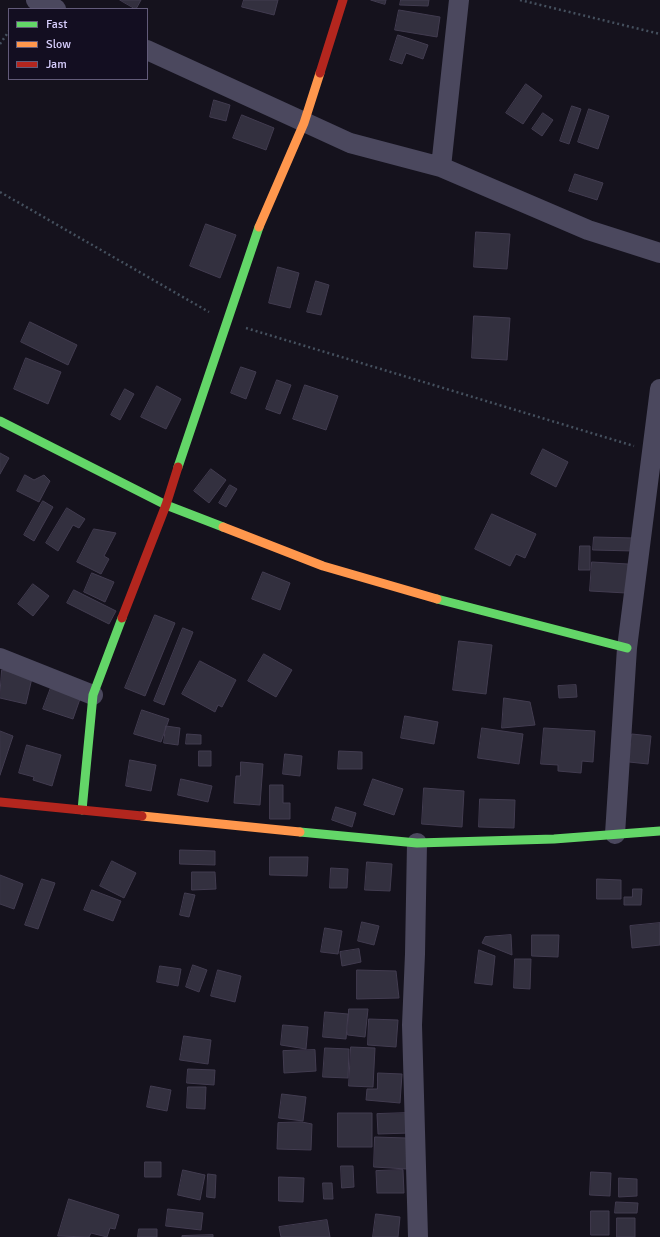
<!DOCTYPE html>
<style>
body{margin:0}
#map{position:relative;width:660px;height:1237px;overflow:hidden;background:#15121d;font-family:Signika,sans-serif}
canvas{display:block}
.legend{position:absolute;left:8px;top:8px;width:140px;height:72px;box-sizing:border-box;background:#130e21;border:1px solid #625b79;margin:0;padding:5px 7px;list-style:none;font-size:12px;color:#d8cffe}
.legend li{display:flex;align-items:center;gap:8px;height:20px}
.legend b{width:20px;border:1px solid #625b79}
</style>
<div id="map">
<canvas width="660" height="1237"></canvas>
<ul class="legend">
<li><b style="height:5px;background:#63d668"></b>Fast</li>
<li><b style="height:5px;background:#ff974d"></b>Slow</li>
<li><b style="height:5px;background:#b3261e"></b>Jam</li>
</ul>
</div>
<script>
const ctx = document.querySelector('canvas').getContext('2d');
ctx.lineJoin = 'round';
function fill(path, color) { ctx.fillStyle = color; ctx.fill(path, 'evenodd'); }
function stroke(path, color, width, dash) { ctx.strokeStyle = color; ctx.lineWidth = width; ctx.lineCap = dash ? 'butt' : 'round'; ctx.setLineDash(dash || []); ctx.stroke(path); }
const building = new Path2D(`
 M120,0H141L136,9Z
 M244,0H278L274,15L242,7Z
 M371,0H386L385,4Z
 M401,0H429L428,6L400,5Z
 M399,10L440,17L437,37L395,30Z
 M398,35L428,45L423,59L406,53L402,64L390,60Z
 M526,84L542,96L523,124L506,113Z
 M214,100L230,105L226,121L210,117Z
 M572,106L581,109L569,144L560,141Z
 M589,109L609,116L598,149L578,142Z
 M543,113L553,120L542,136L532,129Z
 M242,115L274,128L266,150L233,138Z
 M575,174L603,183L597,200L569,191Z
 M206,224L236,235L220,278L190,266Z
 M476,232L510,234L507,269L474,267Z
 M278,267L299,273L290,308L269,303Z
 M316,281L329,285L321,315L307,312Z
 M474,316L510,318L507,360L472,358Z
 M30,322L77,345L68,365L21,342Z
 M26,358L61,372L48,404L14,389Z
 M241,367L256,372L246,399L231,393Z
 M277,380L291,385L280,414L266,409Z
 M305,385L338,396L326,430L293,419Z
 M157,386L181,399L166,429L141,417Z
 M125,389L134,394L120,420L111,415Z
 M543,449L568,462L556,487L531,474Z
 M0,453L9,458L0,474Z
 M211,469L226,480L209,503L194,491Z
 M25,475L34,480L44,475L50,481L39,502L17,491Z
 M230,485L237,489L226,507L219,503Z
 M43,501L53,507L34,541L24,535Z
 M67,508L85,519L79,528L73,525L58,551L46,543Z
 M492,514L536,534L525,558L516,554L510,566L475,549Z
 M94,529L116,533L104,556L109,559L101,574L77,562Z
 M594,537L634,538V551L593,550Z
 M580,546H590V570H579Z
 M592,562L628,564L626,593L590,591Z
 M263,572L290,583L280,610L252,599Z
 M92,573L114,582L105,602L84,592Z
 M33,584L49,596L33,616L18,604Z
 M74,590L116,611L109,624L67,603Z
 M155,615L175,623L145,696L125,688Z
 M183,628L193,632L164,705L154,701Z
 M459,641L492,645L486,694L453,690Z
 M264,654L292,670L276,697L248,681Z
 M200,661L236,680L222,707L218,705L215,712L182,694Z
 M2,670L32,678L26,704L0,698Z
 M52,685L81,696L73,719L43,709Z
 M576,685L577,697L559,698L558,686Z
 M504,698L530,702L535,725L502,728Z
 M142,710L169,719L161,742L134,734Z
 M405,716L438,722L434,744L401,738Z
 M166,726L180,728L178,745L164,743Z
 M482,728L523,734L519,764L478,758Z
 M544,728L595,731L593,762L582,761L581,773L558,771V765L541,764Z
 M0,731L13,736L0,775Z
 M187,734L201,735V744H186Z
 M632,734L651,736L648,764L629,762Z
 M27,745L61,755L52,786L33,780L34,777L19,773Z
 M199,751H211V766H199Z
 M339,751L362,752V769H338Z
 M285,754L302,756L300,776L283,774Z
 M130,760L156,765L151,791L126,786Z
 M241,762L263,764L260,805L234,803L236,776H240Z
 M181,779L212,786L208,802L178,795Z
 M373,779L403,789L394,815L364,805Z
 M270,785H283V803H290V819H270Z
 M424,788L464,791L462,827L422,824Z
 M480,799L515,800L514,828L479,827Z
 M336,807L356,813L352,827L332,820Z
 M180,850L215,851V865L180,864Z
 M270,857H308L307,876L270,875Z
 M112,861L136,873L124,898L100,886Z
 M367,862L392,864L390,891L365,890Z
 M331,868L348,869L347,888H330Z
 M192,872H215L216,889L192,890Z
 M0,875L23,884L14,909L0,904Z
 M42,879L55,883L38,929L25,925Z
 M597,879L621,880V899H597Z
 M633,889H642L641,905H624V897H632Z
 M92,890L121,901L113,921L84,910Z
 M185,893L195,895L189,917L180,915Z
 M362,922L379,926L374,945L358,941Z
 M660,923V945L632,948L630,926Z
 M325,928L342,931L338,954L321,952Z
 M511,935L512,955L482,943L485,937Z
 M532,935H559L558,957L532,956Z
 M359,949L361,962L342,966L340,952Z
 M479,950L495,956L492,985L475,983Z
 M515,959H531L530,989L514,988Z
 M193,965L207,970L199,992L186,987Z
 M160,966L181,969L178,986L157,982Z
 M218,970L241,976L235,1002L211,996Z
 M357,970L396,971L399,998L357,999Z
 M349,1009H368L365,1037L348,1035Z
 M325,1012L348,1014L346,1039L323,1037Z
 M369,1019L398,1020L396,1047L368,1045Z
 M283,1025L308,1027L306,1049L281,1045Z
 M184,1036L211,1040L208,1064L180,1060Z
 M351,1047L375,1048L373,1087L349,1086Z
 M325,1048L349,1049L348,1078L323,1077Z
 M315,1050L316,1071L284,1073L283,1051Z
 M188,1069L215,1070L214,1085L187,1083Z
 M378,1073L402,1074L400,1103L366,1100L367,1089H377Z
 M151,1086L171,1090L167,1111L147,1107Z
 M188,1087H206L205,1109L187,1108Z
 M282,1094L306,1097L303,1121L279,1118Z
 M338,1113H372V1147H338Z
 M409,1113L410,1133L378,1134L377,1114Z
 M302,1122L312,1124L311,1150L277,1149L278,1123Z
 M375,1137L407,1138V1169L374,1167Z
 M145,1162H161V1177H145Z
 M341,1166H353L354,1187L342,1188Z
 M183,1170L205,1175L200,1200L178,1195Z
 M403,1170L404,1193H377L376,1171Z
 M591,1172L611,1173L610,1196L590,1195Z
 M208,1174L216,1175L215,1198L207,1197Z
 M279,1177L304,1178L303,1202L279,1201Z
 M619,1178L637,1179V1196L619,1197Z
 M323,1183H332L333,1199H324Z
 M69,1199L119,1215L115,1229L110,1228L107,1237L91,1233L89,1237L58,1236Z
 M616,1202L638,1203L637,1213H615Z
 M168,1209L203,1213L201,1230L166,1226Z
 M591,1211H609V1235H591Z
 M376,1214L400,1217L398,1237H373Z
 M617,1218H635V1237H617Z
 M327,1220L330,1237H281L279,1227Z
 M139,1229H157V1237H138Z
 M213,1235V1237H182V1236Z`);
const path = new Path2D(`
 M520,0L660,34
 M0,44L9,31
 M0,192L209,312
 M246,328L634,446`);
const street = new Path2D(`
 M36,0L56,9
 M147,50L350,143L441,167L588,230L660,253
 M441,167L459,0
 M0,658L93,695
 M615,834L627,648L660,389
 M417,843L415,954L412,1025L418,1237`);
const fast = new Path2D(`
 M0,421L166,505L223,527
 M178,467L259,227
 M437,599L627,648
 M82,810L93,695L122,618
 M300,832L417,843L554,839L660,831`);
const slow = new Path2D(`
 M259,227L304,123L320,73
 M223,527L323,566L437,599
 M142,816L300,832`);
const jam = new Path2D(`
 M320,73L343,0
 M122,618L166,505L178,467
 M0,802L142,816`);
fill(building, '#33303f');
stroke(building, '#423c50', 1);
stroke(path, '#45505e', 2.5, [2, 3]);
stroke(street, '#4b485e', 20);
stroke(fast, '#63d668', 9);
stroke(slow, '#ff974d', 9);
stroke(jam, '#b3261e', 9);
</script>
